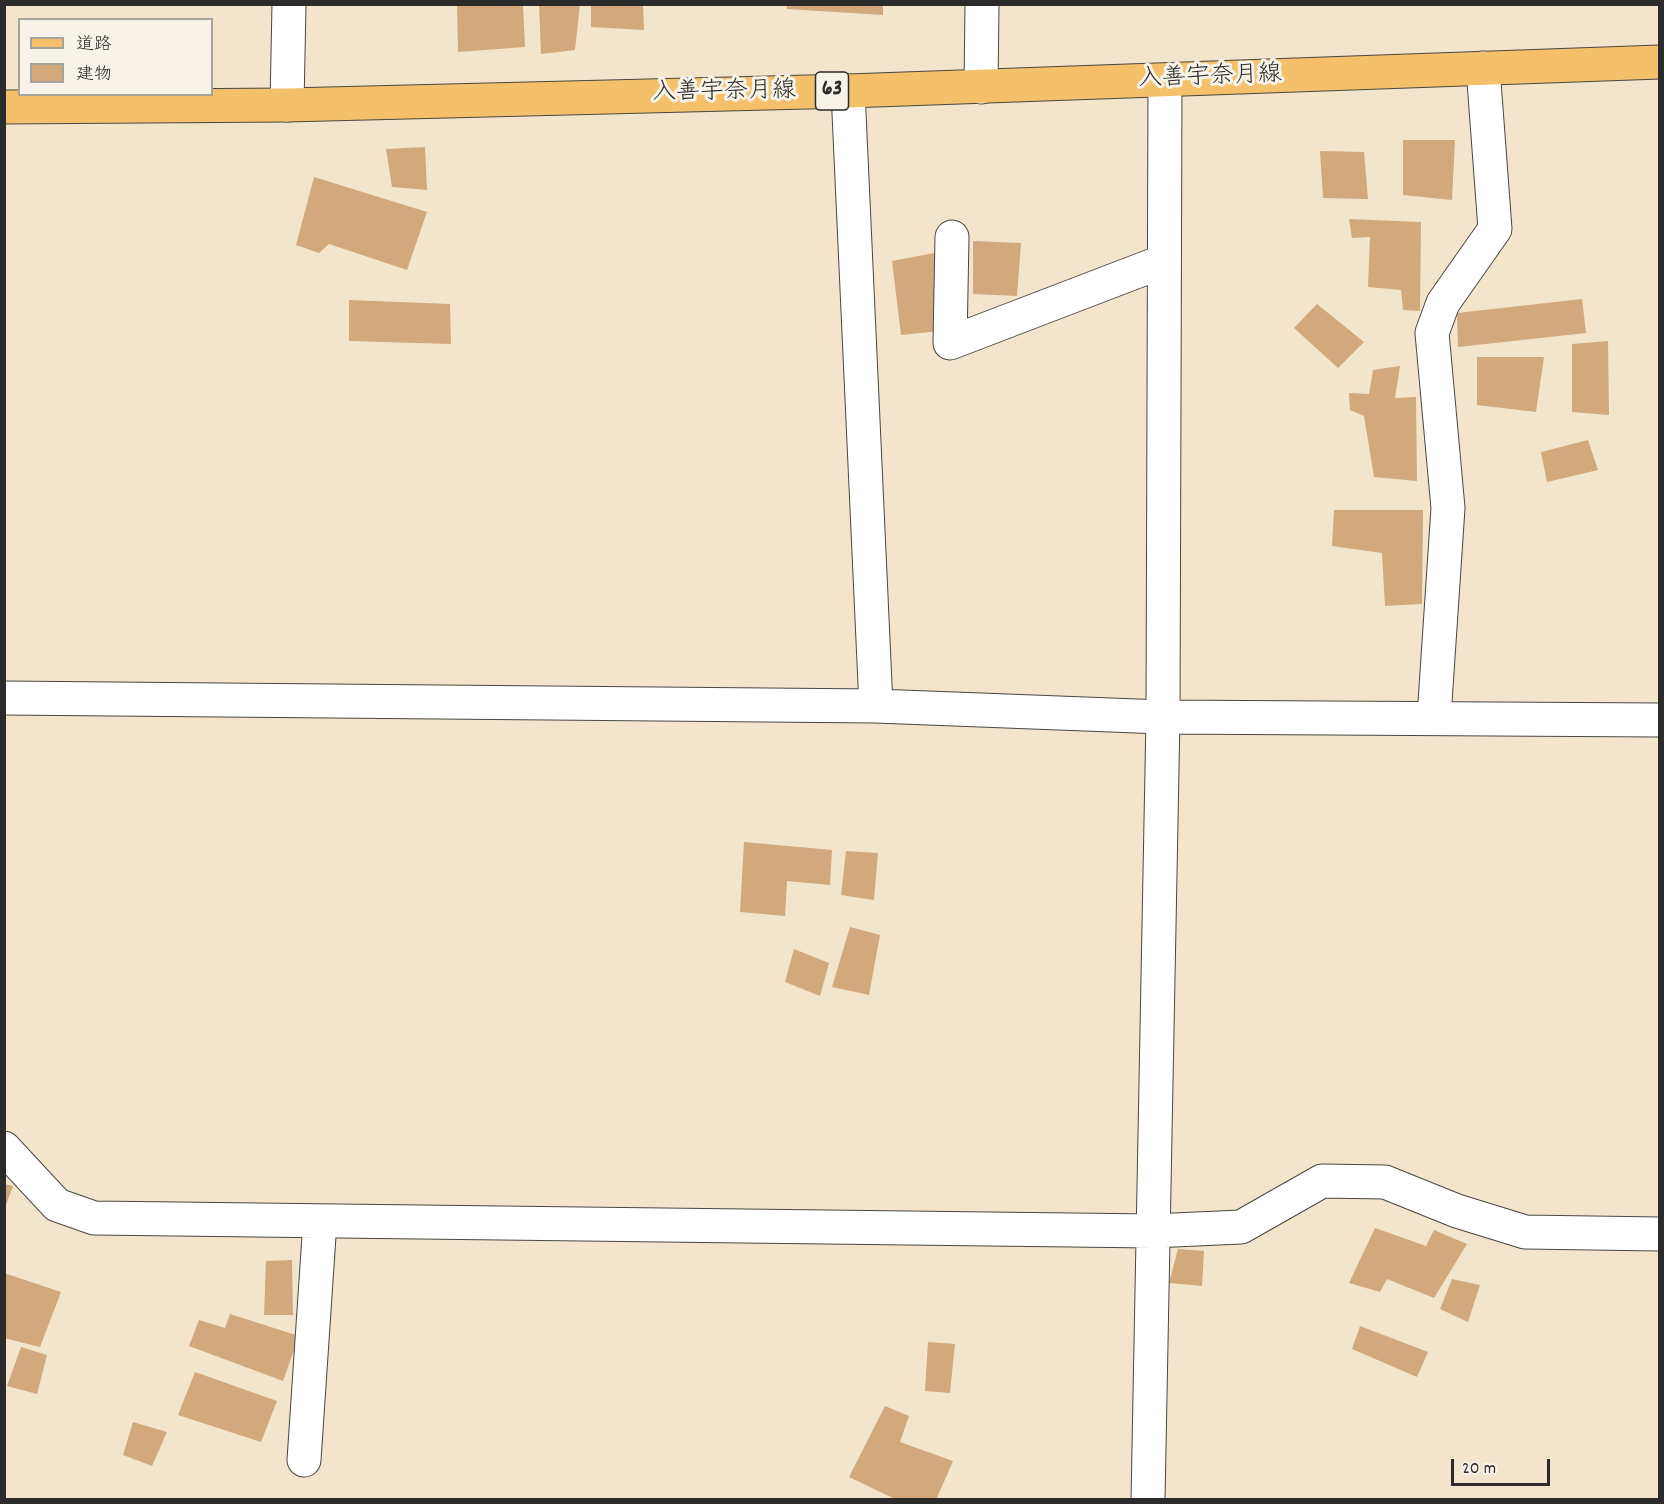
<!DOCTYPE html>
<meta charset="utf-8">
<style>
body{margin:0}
#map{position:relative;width:1664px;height:1504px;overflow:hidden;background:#f2e5cc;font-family:Dekko,"Klee One",sans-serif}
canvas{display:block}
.frame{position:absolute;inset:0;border:6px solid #2b2b2b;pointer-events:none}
.legend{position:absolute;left:18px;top:18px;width:195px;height:78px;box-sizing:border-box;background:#f7f3e8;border:2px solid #a5a39c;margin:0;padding:8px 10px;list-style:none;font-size:18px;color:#2b2b2b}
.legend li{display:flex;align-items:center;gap:12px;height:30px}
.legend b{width:30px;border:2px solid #a5a39c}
.scale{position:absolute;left:1451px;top:1459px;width:99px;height:27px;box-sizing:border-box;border:3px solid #2b2b2b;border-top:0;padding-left:8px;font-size:18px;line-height:21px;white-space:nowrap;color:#2b2b2b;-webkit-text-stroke:4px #f7f3e8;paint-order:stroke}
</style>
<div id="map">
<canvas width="1664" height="1504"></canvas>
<div class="frame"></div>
<ul class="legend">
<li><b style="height:8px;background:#f4c16a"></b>道路</li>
<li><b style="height:16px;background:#d1a97d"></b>建物</li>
</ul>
<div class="scale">20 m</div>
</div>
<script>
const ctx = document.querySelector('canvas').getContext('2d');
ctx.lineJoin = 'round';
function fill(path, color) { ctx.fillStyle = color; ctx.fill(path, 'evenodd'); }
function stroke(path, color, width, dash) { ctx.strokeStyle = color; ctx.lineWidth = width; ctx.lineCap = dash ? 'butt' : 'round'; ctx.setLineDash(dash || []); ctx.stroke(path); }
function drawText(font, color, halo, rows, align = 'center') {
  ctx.font = font + ' Dekko,"Klee One",sans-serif'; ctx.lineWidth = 6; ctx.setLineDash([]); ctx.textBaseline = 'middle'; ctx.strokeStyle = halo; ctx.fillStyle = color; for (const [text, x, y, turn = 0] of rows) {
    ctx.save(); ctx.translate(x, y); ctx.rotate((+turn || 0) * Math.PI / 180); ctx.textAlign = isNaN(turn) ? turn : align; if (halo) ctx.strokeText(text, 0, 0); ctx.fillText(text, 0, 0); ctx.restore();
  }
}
const building = new Path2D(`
 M457,4H523L525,47L458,52Z
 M539,4H580L575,50L541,54Z
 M591,4H643L644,30L591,27Z
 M787,4H883V15L787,9Z
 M1403,140H1455L1452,200L1403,195Z
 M425,147L427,190L392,187L386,149Z
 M1320,151L1364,152L1368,199L1323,198Z
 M314,177L427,212L407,270L329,244L319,253L296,245Z
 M1349,219L1421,222L1420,311L1403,310L1401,290L1368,287L1370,237L1352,238Z
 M973,241L1021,243L1017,296L973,294Z
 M939,252L940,331L901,335L892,261Z
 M1582,299L1586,333L1458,347L1457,313Z
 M349,300L450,304L451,344L349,341Z
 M1317,304L1364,342L1338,368L1294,328Z
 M1608,341L1609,415L1572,412V344Z
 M1477,357H1544L1536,412L1477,405Z
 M1400,366L1395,398L1416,397L1417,481L1374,477L1364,416L1350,410L1349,393L1369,394L1373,370Z
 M1588,440L1598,470L1547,482L1541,452Z
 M1334,510H1423L1422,604L1385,606L1382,553L1332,546Z
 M744,842L832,850L830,885L787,881L785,916L740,912Z
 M846,851L878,853L874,900L841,895Z
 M850,927L880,935L869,995L832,987Z
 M794,949L829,963L820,996L785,982Z
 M4,1184L13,1186L5,1208H4Z
 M1375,1228L1426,1246L1434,1230L1467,1244L1434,1298L1387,1279L1380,1292L1349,1283Z
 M1178,1249L1204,1251L1202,1286L1169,1283Z
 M292,1260L293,1315H264L266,1261Z
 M4,1273L61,1292L40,1347L4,1338Z
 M1452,1279L1480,1285L1468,1322L1440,1309Z
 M230,1314L299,1336L283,1381L189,1346L199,1320L225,1328Z
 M1360,1326L1428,1352L1417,1377L1352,1349Z
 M928,1342L955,1344L950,1393L925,1391Z
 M21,1347L47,1355L37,1394L7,1386Z
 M195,1372L277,1401L261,1442L178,1415Z
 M885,1406L909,1416L900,1442L953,1461L936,1500H897L849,1477Z
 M133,1422L167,1432L152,1466L123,1455Z`);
const minor = new Path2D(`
 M981,87L982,4
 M848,91L876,706
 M287,105L289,4
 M952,237L950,343L1164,261
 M4,698L876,706L1163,717L1660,720
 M1434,717L1448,508L1432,333L1443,303L1495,229L1483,68
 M4,1148L57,1205L94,1218L1152,1231L1241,1227L1322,1181L1385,1182L1457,1211L1525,1232L1660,1234
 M304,1460L320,1221
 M1148,1500L1163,717L1165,81`);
const major = new Path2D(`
 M4,107L287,105L848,91L1660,62`);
const shields = [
 [832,91,33]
];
const shieldNames = [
 ["63",832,91]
];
const streetNames = [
 ["入善宇奈月線",1210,79,-2],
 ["入善宇奈月線",724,94,-1]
];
fill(building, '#d1a97d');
stroke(minor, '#494743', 35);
stroke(major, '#494743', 35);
stroke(minor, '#fff', 33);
stroke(major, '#f4c16a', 33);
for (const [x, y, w] of shields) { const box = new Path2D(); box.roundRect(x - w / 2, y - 19, w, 38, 4.5); ctx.fillStyle = '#f7f3e8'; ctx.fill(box); stroke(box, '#2b2b2b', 1.5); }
drawText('bold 22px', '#2b2b2b', null, shieldNames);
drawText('24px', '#2b2b2b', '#f7f3e8', streetNames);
</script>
